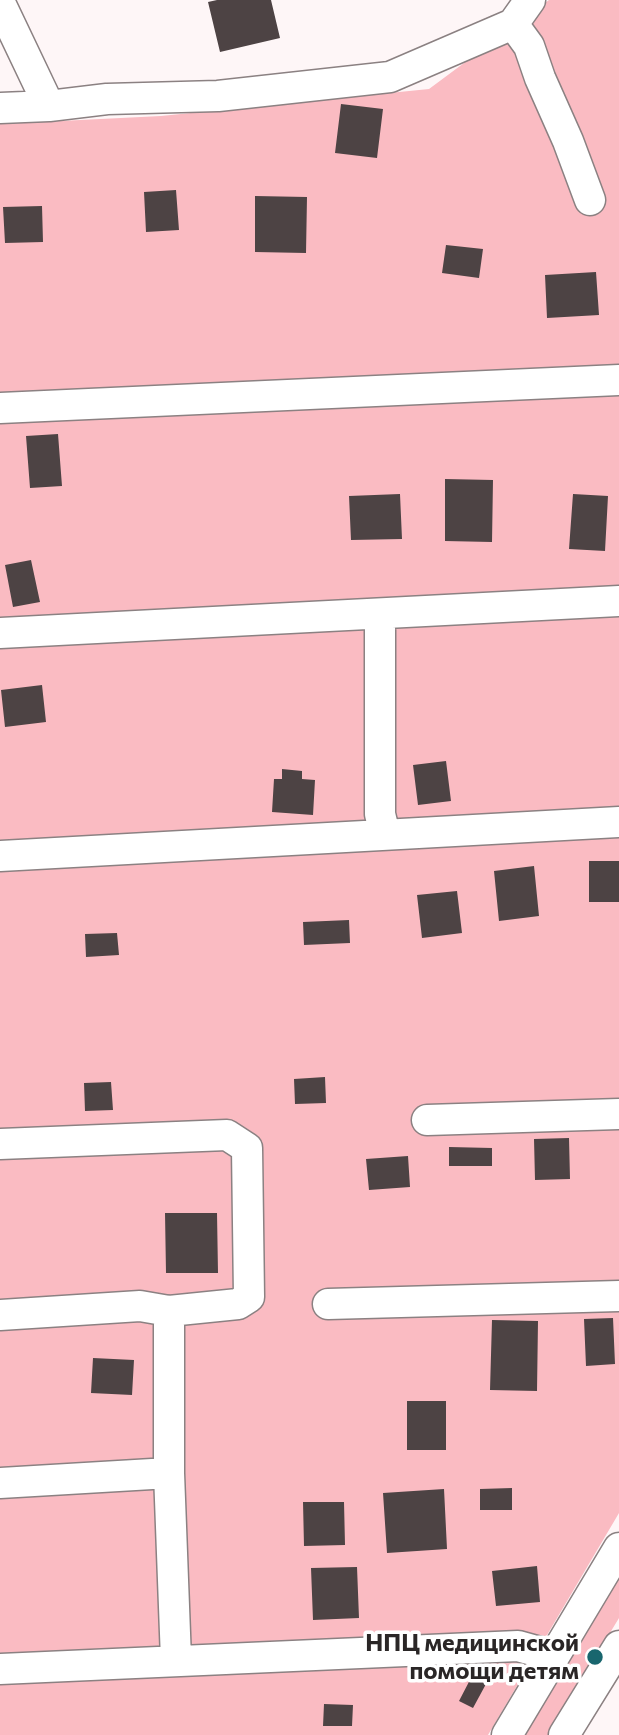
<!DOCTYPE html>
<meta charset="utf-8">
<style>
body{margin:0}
canvas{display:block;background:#fef6f7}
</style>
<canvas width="619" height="1735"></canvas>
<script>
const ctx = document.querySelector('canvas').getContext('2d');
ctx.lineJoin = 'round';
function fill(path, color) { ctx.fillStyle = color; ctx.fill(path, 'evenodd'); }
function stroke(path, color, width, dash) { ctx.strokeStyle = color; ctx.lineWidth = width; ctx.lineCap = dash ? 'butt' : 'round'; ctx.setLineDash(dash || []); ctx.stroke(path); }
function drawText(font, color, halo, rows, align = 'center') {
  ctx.font = font + ' Commissioner,sans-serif'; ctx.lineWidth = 7; ctx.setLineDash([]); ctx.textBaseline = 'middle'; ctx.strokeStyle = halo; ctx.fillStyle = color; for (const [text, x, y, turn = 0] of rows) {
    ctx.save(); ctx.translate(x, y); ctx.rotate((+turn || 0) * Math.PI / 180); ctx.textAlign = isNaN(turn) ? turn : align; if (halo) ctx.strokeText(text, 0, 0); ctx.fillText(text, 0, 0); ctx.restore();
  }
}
const green = new Path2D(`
 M549,0H619V1513L488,1735H0V124L161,116L429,89Z
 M619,1578V1618L548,1735H525Z`);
const building = new Path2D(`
 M217,0H271L280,38L220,52L208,2Z
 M341,104L383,109L377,158L335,153Z
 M176,190L179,230L146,232L144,192Z
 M255,196L307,197L306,253L255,252Z
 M42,206L43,242L5,243L3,207Z
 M446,245L483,249L479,278L442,273Z
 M596,272L599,315L547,318L545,275Z
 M58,434L62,486L30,488L26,436Z
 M445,479L493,480L492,542L445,541Z
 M400,494L402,539L351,540L349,496Z
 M573,494L608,496L605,551L569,549Z
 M31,560L40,602L13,607L5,565Z
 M42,685L46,722L5,727L1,690Z
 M446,761L451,801L418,805L413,765Z
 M282,769L302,771V779L315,780L313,815L272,812L274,779H282Z
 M589,861H619V902H589Z
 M534,866L539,916L499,921L494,871Z
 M457,891L462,933L422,938L417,895Z
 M349,920L350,943L304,945L303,922Z
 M117,933L119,955L86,957L85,934Z
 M325,1077L326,1103L295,1104L294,1079Z
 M111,1082L113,1110L85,1111L84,1083Z
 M569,1138L570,1179L535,1180L534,1139Z
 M449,1147L492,1148V1166H449Z
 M408,1156L410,1187L369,1190L366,1159Z
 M165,1213H217L218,1273H166Z
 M613,1318L615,1364L586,1366L584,1319Z
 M492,1320L538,1321L537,1391L490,1390Z
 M93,1358L134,1360L132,1395L91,1393Z
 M407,1401H446V1450H407Z
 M512,1488V1510H480V1489Z
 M444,1489L447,1549L387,1553L383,1493Z
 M303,1502H344L345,1545L304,1546Z
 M537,1566L540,1602L496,1606L492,1571Z
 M357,1567L359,1618L313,1620L311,1568Z
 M472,1676L486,1684L473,1708L459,1701Z
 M324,1704L353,1705L352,1726H323Z`);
const minor = new Path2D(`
 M0,3L49,106
 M513,24L529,46L540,78L568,141L590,200
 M0,108L49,106L107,99L218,96L390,77L513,24L530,0
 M0,408L619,380
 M380,614V814L385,835
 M0,633L619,601
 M0,856L619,822
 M427,1120L619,1114
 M0,1144L227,1135L247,1148L249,1297L238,1304L169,1311L140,1306L0,1315
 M328,1304L619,1296
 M169,1311V1473L176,1660
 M0,1483L169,1473
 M0,1669L518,1646L554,1656
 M507,1735L619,1548
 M564,1735L619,1646`);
const markers = [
 [595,1657,9,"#19666e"]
];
const poiNames = [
 ["НПЦ медицинской",579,1643],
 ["помощи детям",579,1671]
];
fill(green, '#fabbc2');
fill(building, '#4d4344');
stroke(minor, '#8b8182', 33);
stroke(minor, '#fff', 30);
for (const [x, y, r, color] of markers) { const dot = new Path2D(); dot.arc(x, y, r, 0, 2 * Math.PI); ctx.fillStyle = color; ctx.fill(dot); stroke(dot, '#fff', 2.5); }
drawText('bold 24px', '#2a2626', '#fff', poiNames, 'right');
</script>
